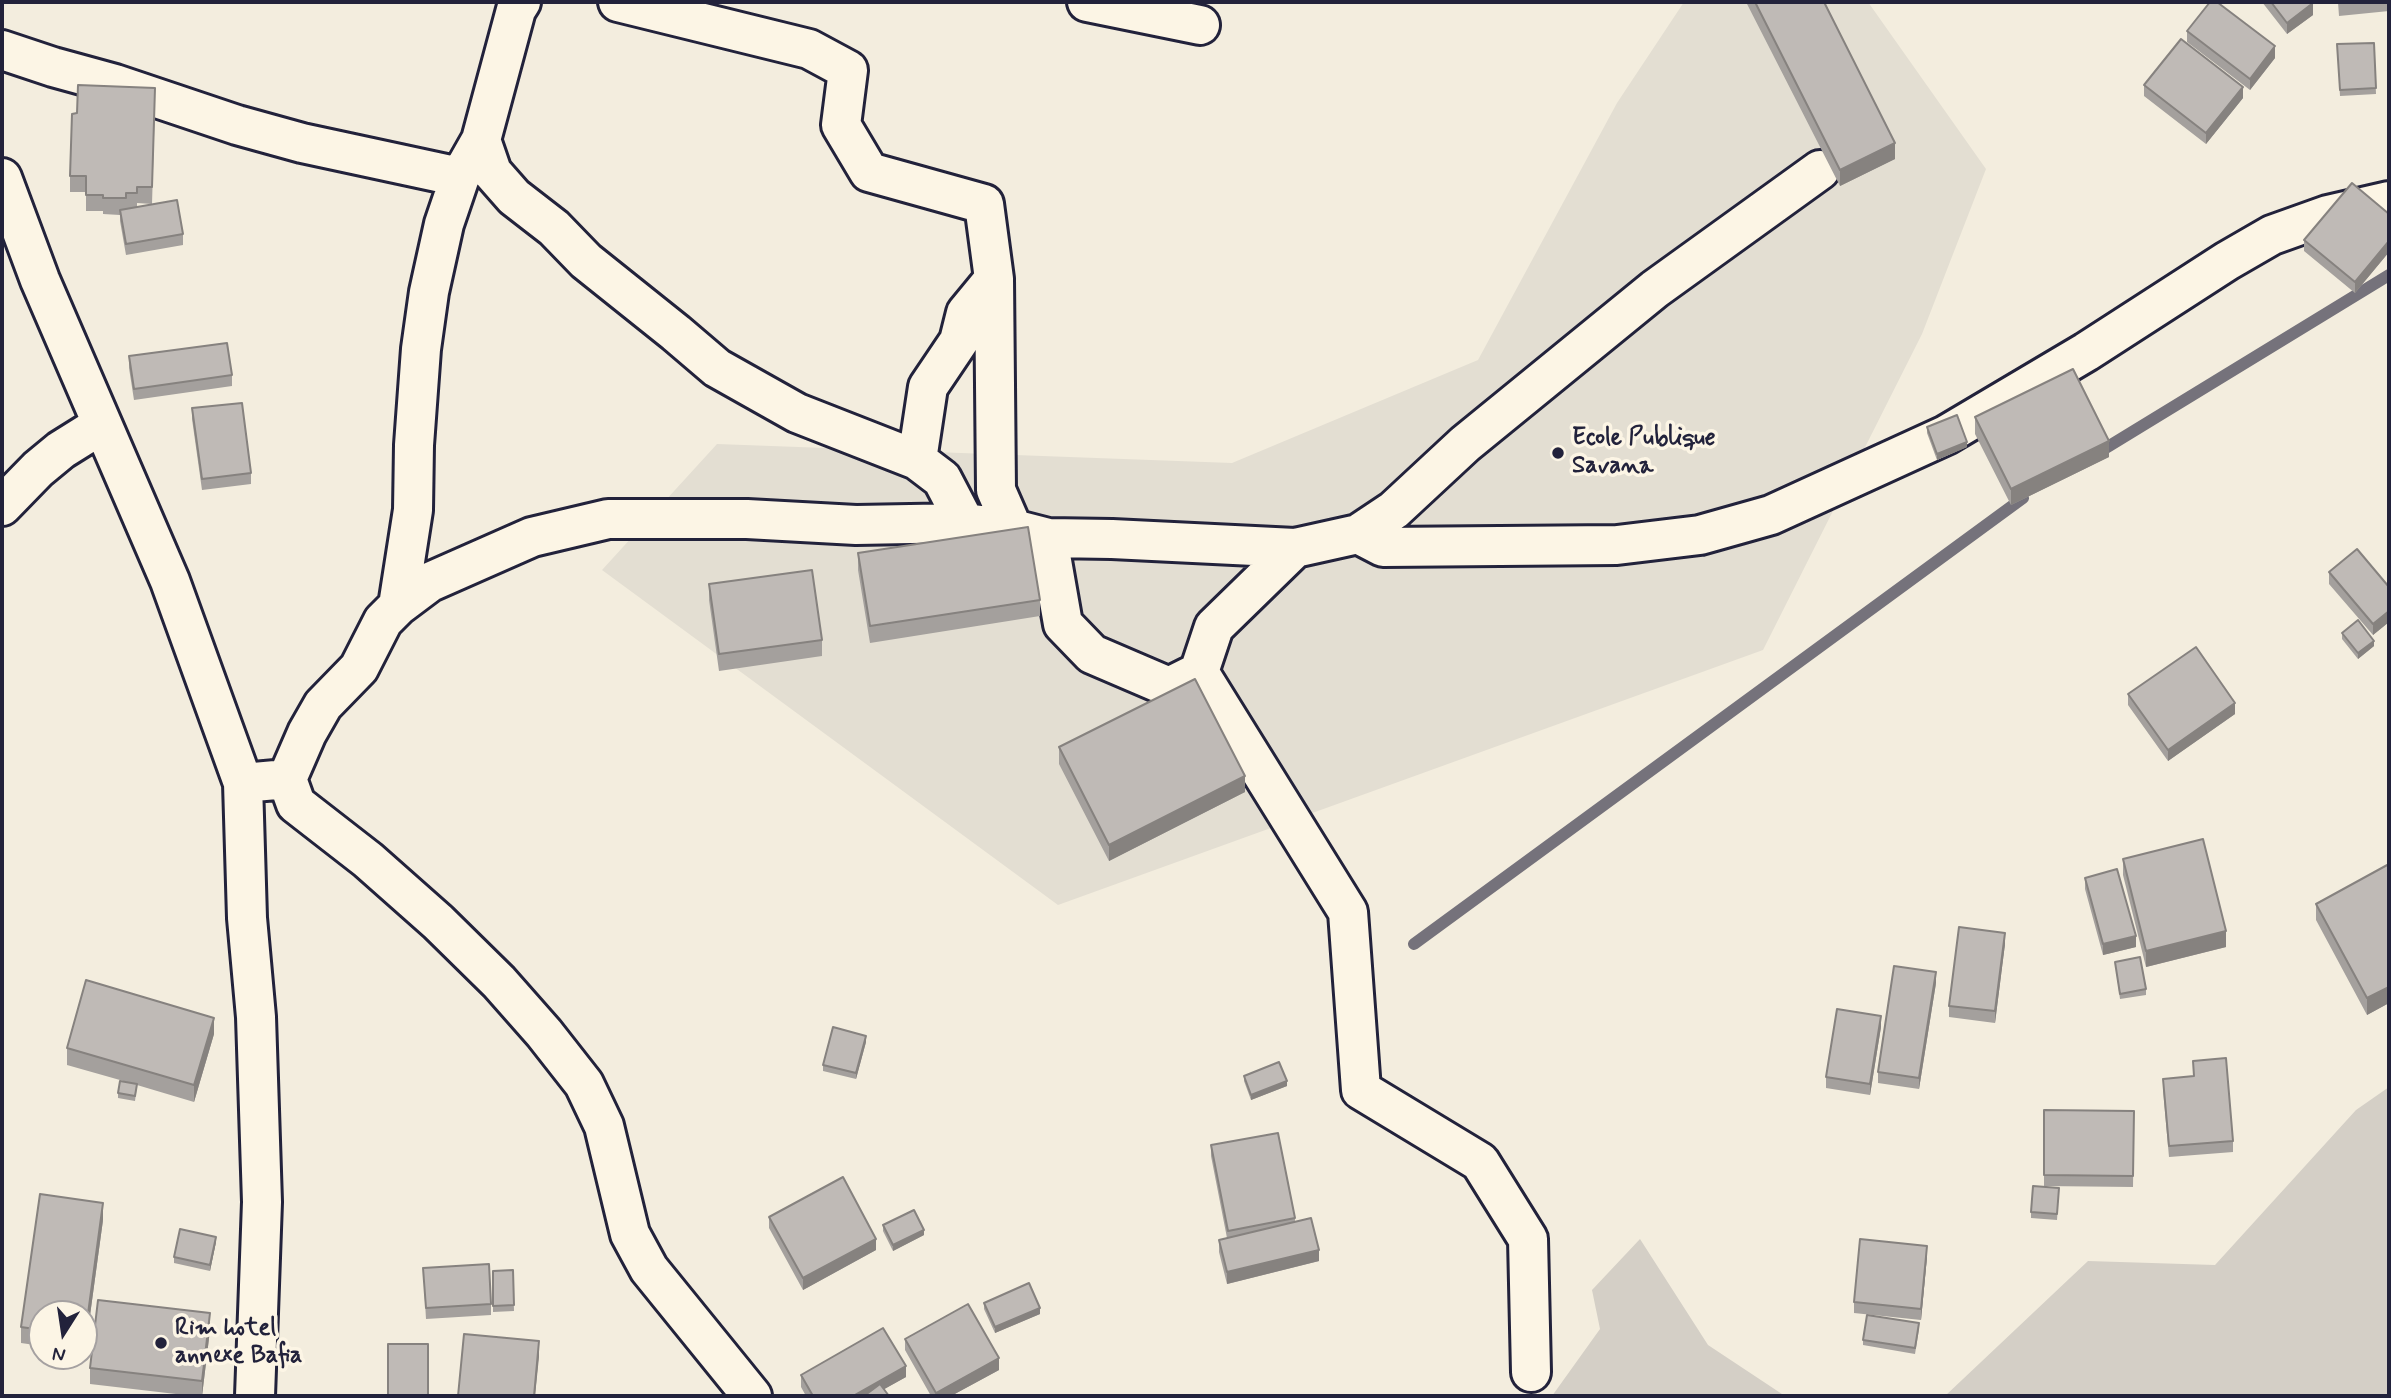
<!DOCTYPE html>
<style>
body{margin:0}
#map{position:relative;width:2391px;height:1398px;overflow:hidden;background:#f3edde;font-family:Mynerve,sans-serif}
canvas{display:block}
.frame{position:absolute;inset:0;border:4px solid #22223b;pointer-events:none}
.north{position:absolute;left:28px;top:1300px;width:70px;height:70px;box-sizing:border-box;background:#fcf5e5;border:2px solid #a5a1a1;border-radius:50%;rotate:192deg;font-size:19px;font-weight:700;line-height:28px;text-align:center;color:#22223b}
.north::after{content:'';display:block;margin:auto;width:24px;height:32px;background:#22223b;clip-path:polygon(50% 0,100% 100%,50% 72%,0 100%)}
</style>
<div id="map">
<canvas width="2391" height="1398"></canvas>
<div class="frame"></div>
<div class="north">N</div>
</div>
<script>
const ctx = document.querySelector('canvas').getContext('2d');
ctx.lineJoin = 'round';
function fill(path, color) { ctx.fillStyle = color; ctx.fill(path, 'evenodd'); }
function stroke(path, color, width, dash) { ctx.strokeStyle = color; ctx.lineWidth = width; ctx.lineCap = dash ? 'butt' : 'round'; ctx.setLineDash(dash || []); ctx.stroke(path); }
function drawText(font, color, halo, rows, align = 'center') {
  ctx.font = font + ' Mynerve,sans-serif'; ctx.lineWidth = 7; ctx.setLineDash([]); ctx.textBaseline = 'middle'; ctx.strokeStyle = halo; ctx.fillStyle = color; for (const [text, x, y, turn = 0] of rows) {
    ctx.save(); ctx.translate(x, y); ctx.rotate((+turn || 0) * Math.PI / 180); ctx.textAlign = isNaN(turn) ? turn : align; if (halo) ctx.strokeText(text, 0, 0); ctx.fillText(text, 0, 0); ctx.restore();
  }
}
const built = new Path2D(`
 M1684,2H1868L1986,169L1922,334L1763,650L1058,905L602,570L717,444L1232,463L1478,360L1617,103Z`);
const green = new Path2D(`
 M2389,1087V1396H1945L2088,1261L2215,1265L2356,1110Z
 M1640,1239L1708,1345L1785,1396H1552L1600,1329L1592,1290Z`);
const stream = new Path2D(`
 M2096,454L2389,275
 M1414,944L2023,498`);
const street = new Path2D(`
 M618,2L809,49L848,70L841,125L869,172L984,204L994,279L996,490L1013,529
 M1087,2L1200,25
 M2,50L53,67L115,84L237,125L302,143L460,177
 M481,140L492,172L514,197L554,228L586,261L676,333L717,368L797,413L917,460L942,479L965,523
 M2,178L40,280L170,581L243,783L247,918L256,1017L262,1202L255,1396
 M917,460L928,387L959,341L966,313L994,279
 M2,506L38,469L61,450L101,425
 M1358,534L1394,510L1465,444L1655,289L1820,170
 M1048,538L1063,624L1092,654L1169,687L1199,672L1214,627L1295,548
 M398,606L430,582L532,537L608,519H747L856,525L965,523L1013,529L1048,538L1112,539L1295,548L1358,534L1383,547L1617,545L1700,535L1771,515L1946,435L2086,352L2227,261L2272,235L2328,215L2389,201
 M1199,672L1348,912L1361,1090L1480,1162L1528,1239L1531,1372
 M287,779L307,733L323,705L359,668L383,621L398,606L413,510L414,445L421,349L429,292L444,224L460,177L481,140L516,10L521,2
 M243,783L287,779L296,804L368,860L438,922L499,982L544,1033L584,1084L604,1126L630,1234L649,1269L752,1396`);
const wall = new Path2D(`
 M1746,2H1824L1895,159L1840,186Z
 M2262,2H2312L2313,15L2287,34Z
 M2338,2H2389V11L2339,16Z
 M2187,31L2275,58L2250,90L2187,42Z
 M2374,43L2376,94L2340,96L2337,44Z
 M2144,85L2243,98L2206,144L2144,96Z
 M155,104L152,204L137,203V207L183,234V245L126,255L120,221V215L103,214V211H86V192H70V176Z
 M2389,214V252L2355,293L2304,251V240Z
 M129,356L232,375V386L134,400L129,368Z
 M192,408L251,473V484L202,490L192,419Z
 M1975,417L2109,457L2011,505L1975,434Z
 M1927,427L1967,447L1937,460L1927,433Z
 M858,553L1040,600V616L870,643L858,570Z
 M2329,572L2389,587V622L2373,635L2329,584Z
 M709,584L822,640V656L719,671L709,600Z
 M2342,633L2374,646L2358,659L2342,639Z
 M2128,694L2235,714L2168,761L2128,705Z
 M1059,747L1245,792L1109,861L1059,764Z
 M2123,859L2226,947L2146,967L2123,875Z
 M2389,864V1003L2367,1015L2316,920V904Z
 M2085,878L2136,947L2103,955L2085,889Z
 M2005,944L1995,1023L1949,1017V1006Z
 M2115,962L2146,989V995L2120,999Z
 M1936,983L1919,1089L1878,1083V1072Z
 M1881,1027L1870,1095L1826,1088V1077Z
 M214,1034L194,1102L137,1085L135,1101L118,1098V1093L127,1082L67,1065V1048Z
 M866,1042L856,1079L823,1071V1065Z
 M2193,1061L2233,1141V1152L2169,1157L2163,1090V1079L2193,1076Z
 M1244,1076L1287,1086L1251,1100L1244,1081Z
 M2044,1110L2134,1111L2133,1187L2044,1186Z
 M1211,1145L1295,1218V1222L1319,1261L1227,1284L1219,1252V1240L1227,1238L1211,1156Z
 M2059,1188L2057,1220L2031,1218V1212Z
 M769,1217L876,1250L803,1290L769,1228Z
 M103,1220L85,1352L84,1314H42V1346L21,1343V1327Z
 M883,1225L924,1235L893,1251L883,1231Z
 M216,1242L210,1271L174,1263V1257Z
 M1927,1257L1921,1320L1854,1313V1302Z
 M423,1268L491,1304V1315L426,1319Z
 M513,1270L514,1311L493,1312V1271Z
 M984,1303L1040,1314L995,1333L984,1309Z
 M1919,1329L1915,1354L1863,1345V1340Z
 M210,1330L202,1396H193L90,1384V1368Z
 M905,1339L999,1370L951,1396H931L905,1350Z
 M801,1375L906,1377L884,1389L889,1396H806L801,1387Z`);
const shadedWall = new Path2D(`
 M2313,3V15L2287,34V23Z
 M2275,46V58L2250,90V79Z
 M2243,87V98L2206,144V133Z
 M1895,143V159L1840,186V170Z
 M2389,241V252L2355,293V282Z
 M2109,441V457L2011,505V489Z
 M1967,442V447L1937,460V454Z
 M2389,611V622L2373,635V624Z
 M2374,641V646L2358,659V653Z
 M2235,703V714L2168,761V750Z
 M1245,776V792L1109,861V845Z
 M2226,931V947L2146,967V951Z
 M2005,933V944L1995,1023V1011Z
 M2136,936V947L2103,955V944Z
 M1936,972V983L1919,1089V1078Z
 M2389,987V1003L2367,1015V998Z
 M1881,1016V1027L1870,1095V1084Z
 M214,1018V1034L194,1102V1085Z
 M866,1036V1042L856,1079V1073Z
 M1287,1081V1086L1251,1100V1095Z
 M103,1203V1220L85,1352V1336Z
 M924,1230V1235L893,1251V1245Z
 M216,1237V1242L210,1271V1265Z
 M876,1239V1250L803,1290V1278Z
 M1927,1246V1257L1921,1320V1309Z
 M1319,1250V1261L1227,1284V1272Z
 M1040,1308V1314L995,1333V1327Z
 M210,1313V1330L202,1396V1381Z
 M539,1341V1357L535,1396H534Z
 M999,1358V1370L951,1396H936V1393Z
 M906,1366V1377L872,1396H853Z`);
const building = new Path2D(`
 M1755,2H1824L1895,143L1840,170Z
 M2210,2H2217L2275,46L2250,79L2187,31Z
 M2271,2H2312L2313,3L2287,23Z
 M2181,39L2243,87L2206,133L2144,85Z
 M2374,43L2376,88L2340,90L2337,44Z
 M78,85L155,88L152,187H137V193H126V198H103V195H86V176H70L72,114L77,113Z
 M2352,183L2389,214V241L2355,282L2304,240Z
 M177,200L183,234L126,244L120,210Z
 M227,343L232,375L134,389L129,356Z
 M2073,369L2109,441L2011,489L1975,417Z
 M242,403L251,473L202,479L192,408Z
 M1957,415L1967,442L1937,454L1927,427Z
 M1028,527L1040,600L870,626L858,553Z
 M2357,549L2389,587V611L2373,624L2329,572Z
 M812,570L822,640L719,654L709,584Z
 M2358,620L2374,641L2358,653L2342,633Z
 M2196,647L2235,703L2168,750L2128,694Z
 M1195,679L1245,776L1109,845L1059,747Z
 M2203,839L2226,931L2146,951L2123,859Z
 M2389,864V987L2367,998L2316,904Z
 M2117,869L2136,936L2103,944L2085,878Z
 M1959,927L2005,933L1995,1011L1949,1006Z
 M2140,957L2146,989L2120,994L2115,962Z
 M1894,966L1936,972L1919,1078L1878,1072Z
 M86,980L214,1018L194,1085L67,1048Z
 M1837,1009L1881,1016L1870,1084L1826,1077Z
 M833,1027L866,1036L856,1073L823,1065Z
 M2226,1058L2233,1141L2169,1146L2163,1079L2194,1076L2193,1061Z
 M1279,1062L1287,1081L1251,1095L1244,1076Z
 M120,1081L137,1084L135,1096L118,1093Z
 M2044,1110L2134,1111L2133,1176L2044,1175Z
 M1278,1133L1295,1218L1228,1231L1211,1145Z
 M843,1177L876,1239L803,1278L769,1217Z
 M2033,1186L2059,1188L2057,1214L2031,1212Z
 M40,1194L103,1203L85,1336L84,1314H42V1330L21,1327Z
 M914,1210L924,1230L893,1245L883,1225Z
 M1311,1218L1319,1250L1227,1272L1219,1240Z
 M180,1229L216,1237L210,1265L174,1257Z
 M1860,1239L1927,1246L1921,1309L1854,1302Z
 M489,1264L491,1304L426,1308L423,1268Z
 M513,1270L514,1305L493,1306V1271Z
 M1029,1283L1040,1308L995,1327L984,1303Z
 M98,1300L210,1313L202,1381L90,1368Z
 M968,1304L999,1358L936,1393L905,1339Z
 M1867,1315L1919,1323L1915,1348L1863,1340Z
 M883,1328L906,1366L853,1396H813L801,1375Z
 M464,1334L539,1341L534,1396H458Z
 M388,1344H428V1396H388Z
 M880,1384L889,1396H864Z`);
const markers = [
 [1558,453,7,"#22223b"],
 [161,1343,7,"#22223b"]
];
const poiNames = [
 ["Ecole Publique",1572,439],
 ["Savana",1572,467],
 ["Rim hotel",175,1329],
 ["annexe Bafia",175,1357]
];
fill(built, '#e3ded2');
fill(green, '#d4cfc6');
stroke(stream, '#75727b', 12);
stroke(street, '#22223b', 44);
stroke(street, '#fcf5e5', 38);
fill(wall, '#a4a09d');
fill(shadedWall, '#86827f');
fill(building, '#bfbab6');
stroke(building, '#86827f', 2);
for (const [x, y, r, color] of markers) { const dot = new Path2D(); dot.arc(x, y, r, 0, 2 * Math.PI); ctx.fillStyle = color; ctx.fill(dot); stroke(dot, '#fcf5e5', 2.5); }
drawText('bold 24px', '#22223b', '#fcf5e5', poiNames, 'left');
</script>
